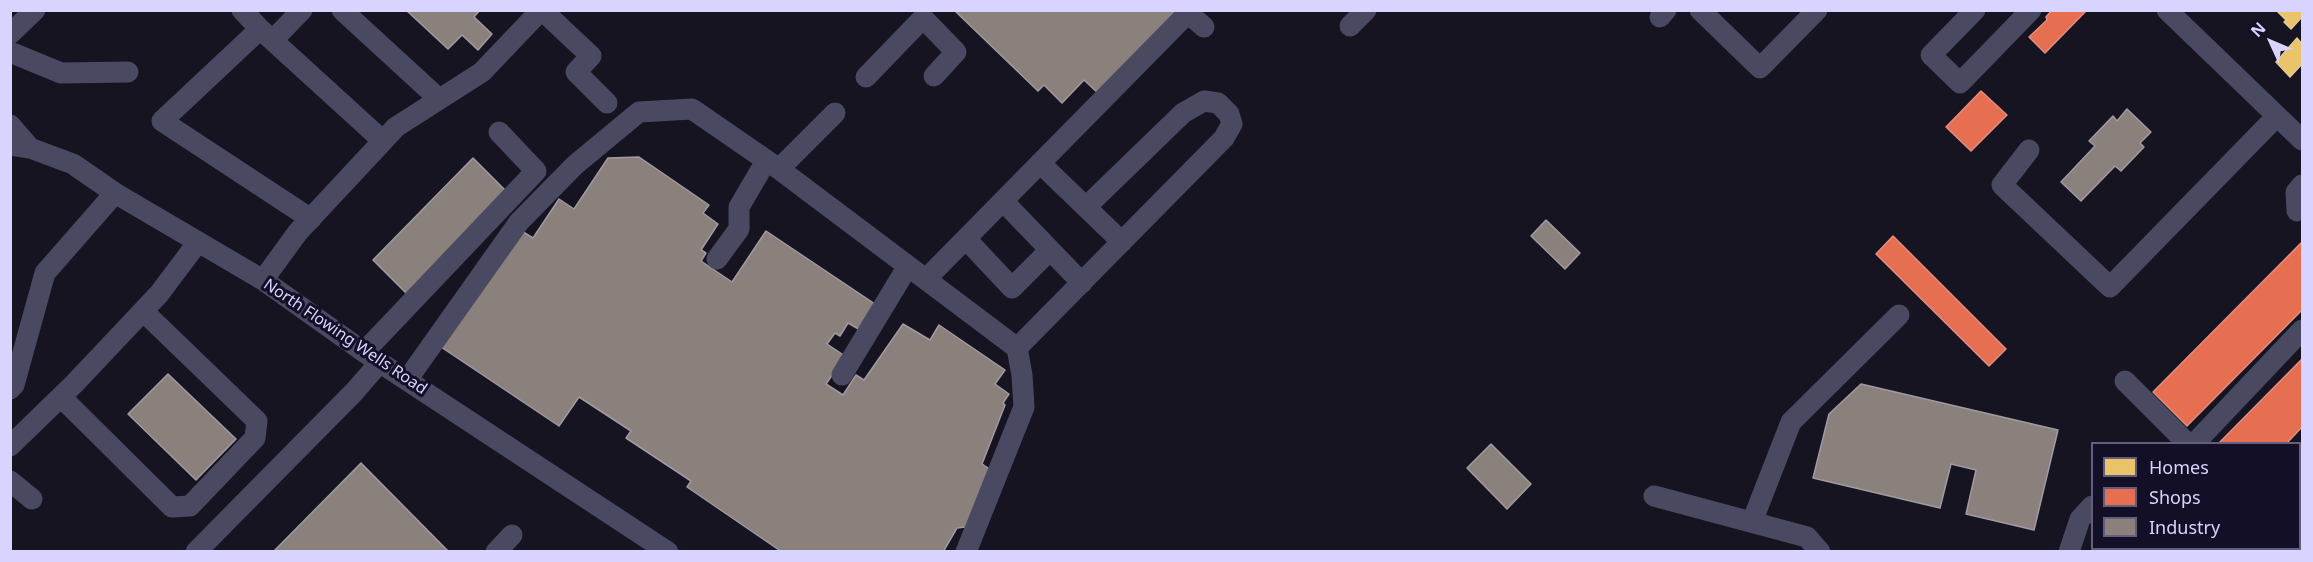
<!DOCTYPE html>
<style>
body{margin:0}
#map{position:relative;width:2313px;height:562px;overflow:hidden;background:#161421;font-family:"Noto Sans",sans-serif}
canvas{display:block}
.frame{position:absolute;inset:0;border:12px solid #d9d4ff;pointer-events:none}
.legend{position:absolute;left:2091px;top:442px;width:210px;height:108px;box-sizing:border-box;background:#130f26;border:2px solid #625e7d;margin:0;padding:8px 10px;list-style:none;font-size:18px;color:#d9d4ff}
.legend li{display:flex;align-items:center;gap:12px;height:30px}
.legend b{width:30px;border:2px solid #625e7d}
.north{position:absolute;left:2241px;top:12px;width:60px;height:60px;-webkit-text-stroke:4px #130f26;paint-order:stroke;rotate:314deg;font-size:16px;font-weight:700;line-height:24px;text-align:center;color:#d9d4ff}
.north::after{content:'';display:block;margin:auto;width:21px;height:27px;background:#d9d4ff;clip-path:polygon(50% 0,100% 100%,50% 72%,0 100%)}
</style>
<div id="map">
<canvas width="2313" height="562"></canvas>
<div class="frame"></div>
<ul class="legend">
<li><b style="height:16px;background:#e9c46a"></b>Homes</li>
<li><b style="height:16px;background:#e76f51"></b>Shops</li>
<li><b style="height:16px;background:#8a817c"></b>Industry</li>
</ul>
<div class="north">N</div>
</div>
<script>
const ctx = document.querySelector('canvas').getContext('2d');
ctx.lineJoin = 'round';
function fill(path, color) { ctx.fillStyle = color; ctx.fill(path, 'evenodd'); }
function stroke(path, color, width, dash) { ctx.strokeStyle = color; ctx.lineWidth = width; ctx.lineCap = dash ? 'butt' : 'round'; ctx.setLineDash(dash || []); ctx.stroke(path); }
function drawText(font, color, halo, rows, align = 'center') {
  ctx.font = font + ' "Noto Sans",sans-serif'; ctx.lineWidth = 6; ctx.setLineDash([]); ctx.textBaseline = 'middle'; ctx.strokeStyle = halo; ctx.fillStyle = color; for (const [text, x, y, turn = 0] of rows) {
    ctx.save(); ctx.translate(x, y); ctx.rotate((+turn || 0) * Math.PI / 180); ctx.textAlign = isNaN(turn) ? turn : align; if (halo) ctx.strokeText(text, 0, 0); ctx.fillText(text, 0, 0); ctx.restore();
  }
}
const homes = new Path2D(`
 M2276,10H2302V17L2291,29L2284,22L2286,20Z
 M2297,38L2302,44V64L2290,77L2276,62Z`);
const shops = new Path2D(`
 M2087,10L2045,53L2029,37L2047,20L2046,17L2052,10Z
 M1981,91L2007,115L1971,151L1946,127Z
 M1893,236L2006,349L1989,366L1876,254Z
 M2302,242V310L2187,426L2153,392Z
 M2302,359V427L2286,444H2218Z
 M2132,548H2169L2166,552H2135Z`);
const industry = new Path2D(`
 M406,10H480L474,17L492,34L478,50L462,35L448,49Z
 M954,10H1179L1099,94L1084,80L1062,103L1044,85L1038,91Z
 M2127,109L2151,132L2140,143L2144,147L2121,171L2115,166L2081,201L2061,182L2095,146L2089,141L2113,116L2117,121Z
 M639,157L709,205L703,213L718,224L701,250L706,253L701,261L732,282L766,231L878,306L862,331L848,323L840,336L835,333L827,344L845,356L826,384L843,395L856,375L864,380L903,324L930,340L939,325L1005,370L995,384L1009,394L1003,403L1005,405L982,464L991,470L965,527L957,528L943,552H782L687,487L691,481L626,438L631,431L579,397L559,426L441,347L520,230L533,238L559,199L574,209L608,158Z
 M473,158L507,192L407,294L373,260Z
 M1546,220L1580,253L1565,269L1531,236Z
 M168,374L236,439L196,480L128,414Z
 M1861,384L2058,430L2034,530L1966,514L1976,470L1951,464L1940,508L1813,478L1829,414Z
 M1491,444L1531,484L1507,509L1467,468Z
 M361,463L449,552H273Z`);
const minor = new Path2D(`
 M242,10L260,29L162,121L311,219
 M342,10L439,99
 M542,10L591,56L576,72L607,103
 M1700,10L1760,68L1817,10
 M1975,10L1931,55L1960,83L2031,10
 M2167,10L2302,140
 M1660,17L1666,10
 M1350,26L1366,10
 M260,29L383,141
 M10,34L35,10
 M273,40L302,10
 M10,52L61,73L128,72
 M866,77L923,18L956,52L934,76
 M10,125L30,148
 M10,145L30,148L73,164L115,193L263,280L364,352L668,552
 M2029,150L2002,185L2110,287L2277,116
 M1040,163L1122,242
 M779,169L835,113
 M1003,201L1082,283
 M2297,211L2296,192L2302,185
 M966,239L1012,288L1050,250
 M717,259L739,229V207L766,161
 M926,279L1188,13L1204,27
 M263,280L298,232L396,127L482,72L541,10
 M1017,348L1224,138L1232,124L1229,114L1218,103L1204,101L1183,113L1086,207
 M364,352L536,171L499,132
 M842,375L908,266
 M407,380L519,222L575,165L639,112L692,109L779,169L1017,348L1022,375L1024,407L966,552
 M2125,381L2188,444
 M10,389L14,385L45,273L115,193
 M61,397L172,507L190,506L255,438L257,421L143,311
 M2194,444L2302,330
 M10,446L74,384L159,294L198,242
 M10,481L32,499
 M1654,496L1807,537L1820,552
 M1752,522L1791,422L1899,315
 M2126,548L2129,552
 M2250,548L2253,552
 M196,552L355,391L380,362
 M496,552L512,535
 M2069,552L2080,519L2092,506
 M2196,552L2199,548`);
const major = new Path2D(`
 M2297,552L2302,545`);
const streetNames = [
 ["North Flowing Wells Road",345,337,34]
];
fill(homes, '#e9c46a');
stroke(homes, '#e4c997', 1.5);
fill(shops, '#e76f51');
stroke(shops, '#e38d85', 1.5);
fill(industry, '#8a817c');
stroke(industry, '#a29aa3', 1.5);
stroke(minor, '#4a4962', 21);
stroke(major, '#5e5373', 26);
drawText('16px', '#d9d4ff', '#130f26', streetNames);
</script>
